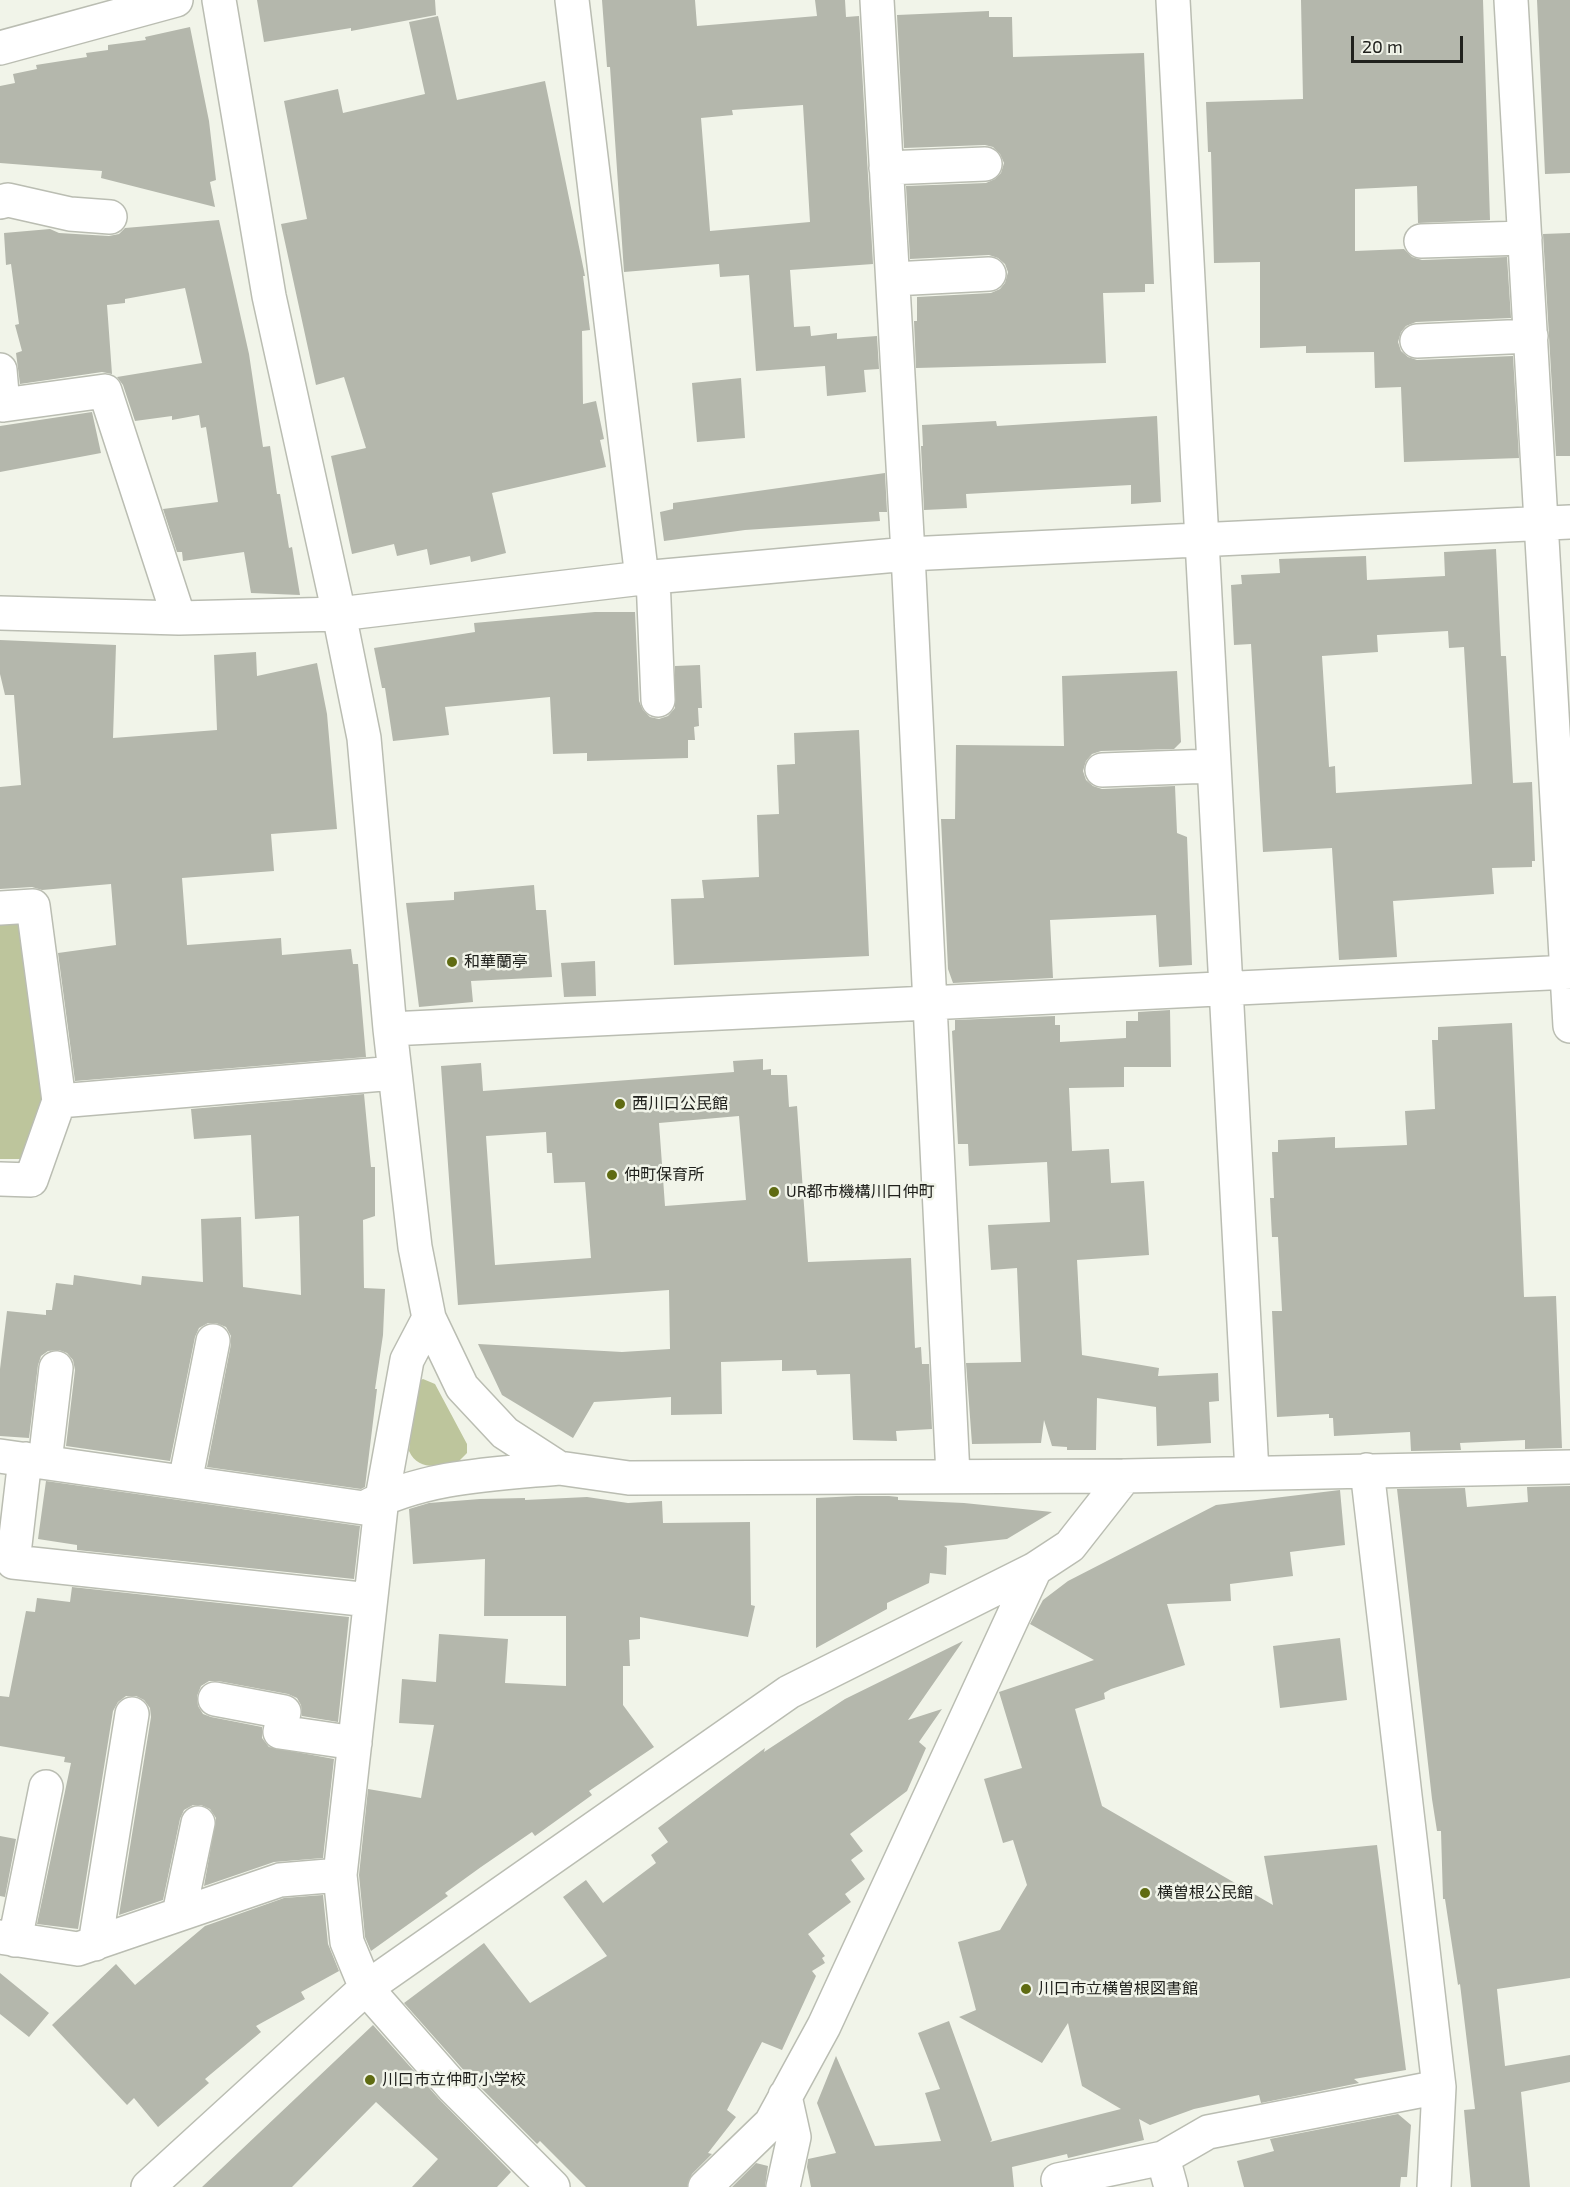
<!DOCTYPE html>
<meta charset="utf-8">
<style>
body{margin:0}
#map{position:relative;width:1570px;height:2187px;overflow:hidden;background:#f1f4e9;font-family:"Exo 2",sans-serif}
canvas{display:block}
.scale{position:absolute;left:1351px;top:36px;width:112px;height:27px;box-sizing:border-box;border:3px solid #20211d;border-top:0;padding-left:8px;font-size:18px;line-height:21px;white-space:nowrap;color:#20211d;-webkit-text-stroke:4px #f1f4e9;paint-order:stroke}
</style>
<div id="map">
<canvas width="1570" height="2187"></canvas>
<div class="scale">20 m</div>
</div>
<script>
const ctx = document.querySelector('canvas').getContext('2d');
ctx.lineJoin = 'round';
function fill(path, color) { ctx.fillStyle = color; ctx.fill(path, 'evenodd'); }
function stroke(path, color, width, dash) { ctx.strokeStyle = color; ctx.lineWidth = width; ctx.lineCap = dash ? 'butt' : 'round'; ctx.setLineDash(dash || []); ctx.stroke(path); }
function drawText(font, color, halo, rows, align = 'center') {
  ctx.font = font + ' "Exo 2","Noto Sans JP",sans-serif'; ctx.lineWidth = 5; ctx.setLineDash([]); ctx.textBaseline = 'middle'; ctx.strokeStyle = halo; ctx.fillStyle = color; for (const [text, x, y, turn = 0] of rows) {
    ctx.save(); ctx.translate(x, y); ctx.rotate((+turn || 0) * Math.PI / 180); ctx.textAlign = isNaN(turn) ? turn : align; if (halo) ctx.strokeText(text, 0, 0); ctx.fillText(text, 0, 0); ctx.restore();
  }
}
const green = new Path2D(`
 M29,913L51,1096L28,1159H0V915Z
 M423,1379L435,1384L467,1444V1453L457,1463C438,1466 418,1471 409,1451L415,1388L417,1382Z`);
const building = new Path2D(`
 M257,0H435L436,15L351,31V28L264,42Z
 M602,0H695L697,26L817,16L815,0H845L846,17L859,16L873,264L790,270L794,327L810,326L811,336L837,333V339L877,336L879,369L864,370L866,392L827,396L825,366L756,371L749,275L720,277L719,264L624,272L610,67H607ZM803,105L810,222L710,231L701,118L733,115L732,110Z
 M1301,0H1483L1490,220L1418,223L1417,186L1355,189V251L1404,249L1412,257L1422,260L1507,257L1511,318L1416,322L1406,326L1401,332L1398,342L1401,351L1408,357L1417,360L1513,356L1519,458L1404,462L1401,387L1375,388L1374,352L1306,353V346L1260,348V262L1214,263L1211,152H1208L1206,102L1303,99Z
 M1537,0H1570V173L1545,174Z
 M989,11V17H1012L1013,57L1144,53L1154,284H1145V292L1103,293L1106,363L916,368L914,321H917V297L991,293L1000,289L1005,283L1008,272L1005,264L998,258L989,255L910,259L906,186L986,183L995,179L1001,173L1004,163L1000,154L993,147L985,145L904,148L897,15Z
 M438,16L457,100L545,81L585,276H583L590,330L582,331L583,404L596,401L604,439L600,440L606,467L492,493L506,553L471,562L470,556L430,565L427,549L397,556L394,544L352,554L331,456L366,448L344,377L316,385L281,224L307,219L284,101L338,89L343,113L425,94L409,22Z
 M190,27L209,121L216,180L210,182L215,207L101,178L102,171L0,163V86L15,83L13,74L37,69L36,65L87,57L86,53L108,50V45L146,40L145,37Z
 M219,220L249,354L263,447L270,446L277,494H280L289,548L292,547L300,595L251,593L244,552L183,561L182,552H177L163,509L218,502L206,427L201,428L199,415L172,420V416L135,421L123,385L117,377L202,363L185,288L125,299V303L107,305L112,374L102,372L20,384L16,353L22,351L15,325L19,324L11,264L6,265L4,233L50,229L59,233L109,236L119,234L125,228Z
 M1570,233V456H1556L1543,234Z
 M741,378L745,438L697,442L692,383Z
 M92,412L101,453L0,472V426Z
 M1157,416L1161,502L1131,504V485L966,494L967,508L924,510L921,446H923L922,425L996,421L997,426Z
 M885,473L887,512H879L880,521L745,530L664,541L660,512L673,509V503Z
 M1496,549L1501,656H1506L1513,783L1532,782L1535,861H1532V867L1492,868L1494,894L1393,901L1397,957L1339,960L1332,848L1263,852L1251,644L1234,645L1231,585L1242,584L1241,575L1280,573L1279,559L1366,556L1367,580L1445,576L1444,552ZM1448,631L1449,648L1464,647L1472,784L1336,793L1335,766L1329,767L1322,656L1378,652L1377,635Z
 M595,612H635L639,701L643,710L650,717L659,719L668,716L675,708V666L700,665L702,708H698L699,726L694,727L695,740H688V758L587,761V753L553,754L550,697L445,707L449,735L393,741L385,688H382L374,648L475,632L474,623Z
 M0,640L116,645L113,738L217,730L214,655L256,652L257,676L317,663L327,714L337,829L271,834L274,871L182,878L187,945L281,938L282,955L351,949L353,964H358L366,1057L75,1081L58,953L116,945L111,884L42,890L32,887L0,889V787L21,785L14,695H5L0,674Z
 M1177,671L1181,742L1174,749L1101,751L1092,754L1086,761L1083,771L1086,780L1093,786L1102,789L1175,786L1177,833L1187,837L1192,965L1159,967L1156,915L1050,920L1053,978L953,983L948,969L941,819H955L956,745L1064,746L1062,676Z
 M859,730L869,956L674,965L671,899L704,898L702,880L759,877L757,815L779,814L777,765L795,764L794,733Z
 M534,885L536,910H546L552,977L471,981L473,1002L419,1007L406,903L454,900V892Z
 M595,961L596,996L564,997L561,963Z
 M1170,1010L1171,1067H1124V1087L1069,1088L1072,1151L1109,1149L1111,1183L1144,1181L1149,1255L1077,1260L1082,1355L1159,1368L1158,1376L1218,1373L1219,1401L1209,1402L1211,1443L1157,1446L1156,1407L1097,1398L1096,1450H1067V1447L1052,1446L1044,1420L1041,1443L972,1444L966,1363L1021,1362L1017,1268L991,1270L988,1225L1050,1222L1047,1162L969,1166L968,1144H958L952,1031L955,1030V1020L1055,1016V1025H1060V1042L1126,1038V1021H1138V1012Z
 M1512,1023L1524,1297L1556,1296L1562,1448L1525,1449V1440L1460,1443L1461,1450L1411,1451L1410,1432L1334,1436L1333,1418H1329V1414L1277,1417L1272,1311H1282L1278,1237H1272L1270,1198H1274L1272,1152H1278V1140L1335,1137V1148L1407,1145L1405,1111L1435,1109L1432,1040H1438V1027Z
 M763,1059V1070L771,1069V1075H787L789,1107L797,1106L808,1262L911,1258L915,1348L921,1347L922,1364H929L932,1429L896,1431L897,1441L853,1440L850,1374L817,1375L816,1370L782,1371V1360L721,1362L722,1414L671,1415V1397L594,1402L573,1438L502,1395L478,1344L622,1352L670,1349L669,1290L458,1305L441,1066L481,1063L483,1091L734,1072L733,1061ZM739,1116L746,1200L665,1206L659,1123ZM546,1132L547,1153H552L554,1183L585,1182L591,1258L495,1265L486,1136Z
 M364,1094L371,1167H375V1216L363,1220L364,1288L385,1289L383,1335L375,1389H377L365,1487L361,1489L207,1467L231,1344V1336L226,1327L216,1323H208L199,1328L195,1337L170,1461L66,1446L75,1370L73,1360L67,1353L59,1350L48,1351L41,1356L38,1365L29,1438L0,1436V1369L7,1311L46,1315V1310H52L56,1283L73,1285L74,1275L141,1285L142,1276L203,1282L201,1219L241,1217L243,1287L301,1295L299,1216L255,1219L251,1135L194,1139L191,1109Z
 M46,1481L360,1526L354,1579L77,1550V1545L38,1539Z
 M1570,1486V1978L1497,1989L1505,2066L1570,2055V2082L1521,2092L1530,2187H1471L1464,2110L1475,2109L1460,1984L1458,1985L1445,1899H1443L1441,1831H1437L1432,1799L1397,1489L1465,1488L1467,1507L1528,1502L1527,1487Z
 M1340,1490L1345,1545L1290,1552L1293,1576L1230,1584L1231,1601L1167,1604L1185,1665L1111,1689L1104,1693L1105,1699L1075,1709L1102,1806L1273,1905L1264,1856L1377,1845L1406,2070L1354,2079L1359,2083L1261,2103L1259,2095L1194,2109L1150,2125L1139,2119L1144,2140L1068,2158L1067,2154L1012,2167L1014,2187H811L807,2167L808,2159L836,2153L817,2103L836,2056L875,2146L941,2141L925,2093L940,2089L918,2033L949,2021L992,2140L990,2142L1121,2109L1082,2086L1068,2023L1042,2063L959,2017L976,2010L958,1942L1000,1930L1027,1885L1013,1840L1003,1843L984,1779L1022,1768L999,1692L1094,1660L1030,1624L1043,1600L1068,1581L1216,1505Z
 M856,1496H889L898,1497V1500L964,1503L1052,1512L1007,1539L944,1546L947,1548L946,1575L930,1573L929,1583L887,1603V1609L816,1648V1498Z
 M587,1497L628,1503L662,1501L663,1523L750,1522L751,1605L755,1606L748,1637L640,1617V1639L629,1640L630,1666H623V1705L654,1747L589,1791L592,1795L535,1836L532,1832L481,1867L445,1893L448,1896L371,1951L365,1937L359,1875L368,1789L421,1798L434,1725L399,1723L402,1679L436,1682L439,1634L508,1639L505,1683L566,1686V1616H484L485,1559L413,1564L409,1509L429,1503L480,1499L525,1498V1500Z
 M72,1587L349,1617L338,1722L302,1716L301,1705L297,1698L288,1694L218,1681H209L201,1686L197,1696L198,1706L203,1714L211,1717L262,1727V1738L269,1747L334,1759L323,1858L274,1862L204,1886L216,1818L210,1809L201,1805H193L184,1810L180,1819L163,1900L119,1915L151,1717L150,1708L144,1700L136,1696H126L118,1702L113,1711L78,1929L37,1924L71,1763L64,1762L65,1757L0,1746V1696L9,1697L26,1611L35,1612L37,1598L70,1602Z
 M1340,1638L1347,1700L1280,1708L1273,1646Z
 M963,1641L908,1720L942,1709L919,1742L926,1748L907,1791L850,1834L863,1851L851,1860L865,1879L845,1894L851,1902L808,1934L825,1956L822,1958L825,1963L812,1971L816,1976L782,2050L762,2042L727,2110L736,2117L708,2153L712,2154L692,2174L687,2187H586L540,2141L537,2144L467,2074L404,2003L484,1943L530,2003L607,1956L563,1897L586,1880L603,1903L656,1863L651,1855L668,1842L658,1828L765,1748L764,1752L845,1699Z
 M0,1836L16,1839L5,1897L0,1896Z
 M323,1895L328,1944L339,1971L301,1992L305,1999L256,2026L261,2032L205,2079L209,2083L158,2127L134,2098L127,2105L52,2025L116,1964L135,1985L205,1926L284,1898Z
 M0,1973L49,2013L29,2037L0,2014Z
 M373,2025L439,2099L511,2172L497,2187H412L438,2159L376,2102L292,2187H202Z
 M1398,2114L1411,2125L1407,2177H1401L1400,2187H1244L1237,2161L1274,2151L1270,2139Z
 M756,2163L768,2166L765,2187H732Z`);
const minor = new Path2D(`
 M219,0L269,296L339,614L364,738L390,1029L415,1247L429,1318L462,1387L505,1433L559,1468L629,1478L1125,1476L1570,1467
 M572,0L642,578
 M877,0L908,554L953,1475
 M1173,0L1252,1472
 M1511,0L1570,1026
 M0,48L176,0
 M886,168L985,164
 M0,202L8,200L70,214L110,217
 M1421,241L1525,238
 M893,279L989,274
 M1417,341L1531,336
 M0,370L3,405L105,391L179,618
 M653,577L658,700
 M0,613L179,618L339,614L642,578L908,554L1570,522
 M1102,770L1213,766
 M0,908L33,906L59,1101
 M390,1029L1570,972
 M0,1179L31,1180L59,1101L395,1073
 M429,1318L407,1360L382,1498L340,1875L347,1942L366,1988L453,2087L553,2187
 M0,1456L364,1508C423,1476 493,1474 559,1468
 M25,1459L13,1562L370,1600
 M45,1462L56,1368
 M1367,1470L1439,2087L1434,2187
 M185,1482L213,1341
 M215,1699L284,1712L280,1732L355,1743
 M179,1914L198,1823
 M0,1937L78,1949L280,1880L340,1875
 M15,1940L46,1787
 M95,1944L132,1714
 M1163,2158L1171,2187
 M1058,2180L1163,2158L1208,2132L1439,2087
 M148,2187L366,1988L789,1692L1035,1569L1070,1546L1125,1476
 M705,2187L771,2123L824,2026L1035,1569
 M783,2187L794,2137L785,2096`);
const markers = [
 [452,962,6,"#5f6b12"],
 [620,1104,6,"#5f6b12"],
 [612,1175,6,"#5f6b12"],
 [774,1192,6,"#5f6b12"],
 [1145,1893,6,"#5f6b12"],
 [1026,1989,6,"#5f6b12"],
 [370,2080,6,"#5f6b12"]
];
const poiNames = [
 ["和華蘭亭",464,962],
 ["西川口公民館",632,1104],
 ["仲町保育所",624,1175],
 ["UR都市機構川口仲町",786,1192],
 ["横曽根公民館",1157,1893],
 ["川口市立横曽根図書館",1038,1989],
 ["川口市立仲町小学校",382,2080]
];
fill(green, '#bdc59c');
fill(building, '#b4b7ac');
stroke(minor, '#babdb2', 36);
stroke(minor, '#fff', 33);
for (const [x, y, r, color] of markers) { const dot = new Path2D(); dot.arc(x, y, r, 0, 2 * Math.PI); ctx.fillStyle = color; ctx.fill(dot); stroke(dot, '#f1f4e9', 2); }
drawText('16px', '#20211d', '#f1f4e9', poiNames, 'left');
</script>
